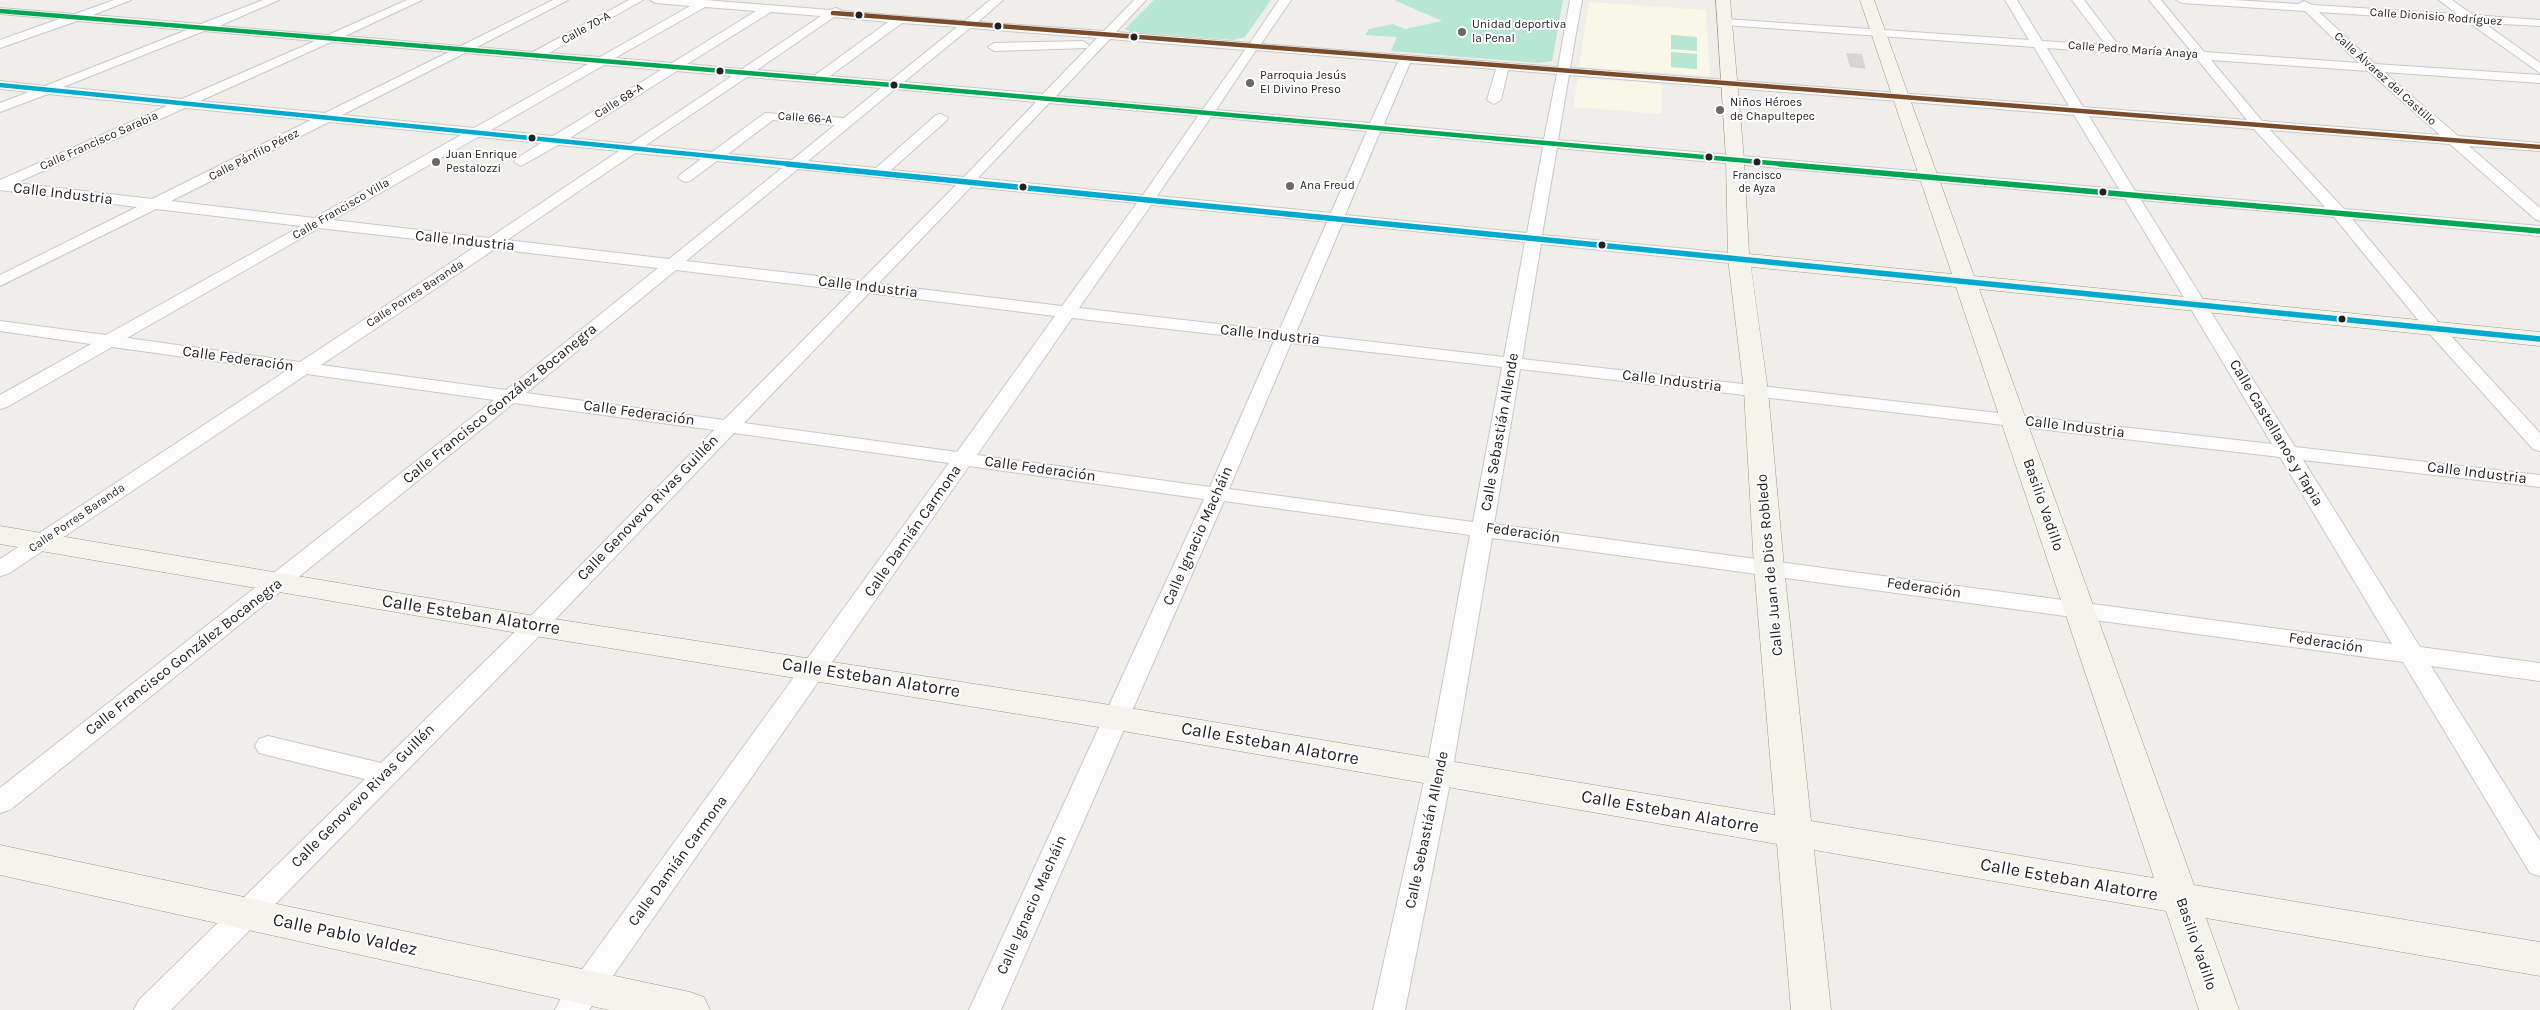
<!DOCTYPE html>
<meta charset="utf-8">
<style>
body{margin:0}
canvas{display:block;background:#f0eeeb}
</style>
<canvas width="2540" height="1010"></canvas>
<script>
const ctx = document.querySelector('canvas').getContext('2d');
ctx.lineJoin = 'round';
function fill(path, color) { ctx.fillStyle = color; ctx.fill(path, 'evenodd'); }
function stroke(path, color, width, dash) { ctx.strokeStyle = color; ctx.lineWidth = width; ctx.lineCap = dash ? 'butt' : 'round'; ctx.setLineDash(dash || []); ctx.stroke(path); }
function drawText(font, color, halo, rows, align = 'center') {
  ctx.font = font + ' Karla,sans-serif'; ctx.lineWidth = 4; ctx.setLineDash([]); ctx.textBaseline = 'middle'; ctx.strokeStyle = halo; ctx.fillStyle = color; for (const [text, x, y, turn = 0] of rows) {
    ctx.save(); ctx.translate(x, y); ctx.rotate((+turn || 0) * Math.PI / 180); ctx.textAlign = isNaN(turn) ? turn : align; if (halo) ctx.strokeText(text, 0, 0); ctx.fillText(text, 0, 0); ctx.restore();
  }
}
const education = new Path2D(`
 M1589,2L1706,10L1710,76L1579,67Z
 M1578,78L1662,84L1661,114L1573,107Z`);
const pitch = new Path2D(`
 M1154,0H1271L1245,37L1234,40L1131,32L1125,29Z
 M1394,0H1563L1552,61L1538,63L1391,51L1397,37L1365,35L1369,29L1393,24L1405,29L1442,21Z
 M1671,35L1697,37V51L1671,49Z
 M1671,52L1697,54V69L1671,67Z`);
const building = new Path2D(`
 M1846,53L1862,54L1866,69L1850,67Z`);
const street = new Path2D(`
 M114,0H131L93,15L201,24L263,0H279L219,26L328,35L407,0H422L345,36L461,46L553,0H568L477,47L533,52L629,0H643L549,53L600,57L690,6L656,3L650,0H705L830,10L836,8L842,11L965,21L990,0H1003L978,22L1104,31L1134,0H1146L1116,32L1250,43L1279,0H1291L1261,44L1558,67L1570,0H1582L1570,68L2069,106L2034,47L1725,25L1719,22L1725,19L2029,40L2005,0H2017L2042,41L2106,45L2072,0H2084L2119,46L2191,51L2149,0H2161L2204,52L2359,63L2305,11L2182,3L2176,0H2234L2298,4L2304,1L2312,5L2457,14L2439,0H2452L2473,15L2540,20V26L2484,23L2540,63V73L2468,22L2319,12L2375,64L2540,75V83L2384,72L2458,136L2540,143V151L2469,146L2540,208V221L2535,219L2450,144L2270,130L2344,209L2540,226V236L2352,219L2440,324L2540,433V451L2533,449L2428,332L2334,217L2141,200L2295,447L2540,475V487L2303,460L2420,647L2540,663V681L2431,666L2540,841V876L2530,873L2403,662L1492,538L1452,773L1405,1010H1373L1426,773L1470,535L1224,501L1001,1010H969L1204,499L969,466L589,1010H555L560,1000L949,463L734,433L543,632L171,1010H134L139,1000L365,779L259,753L255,746L259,739L268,736L381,763L527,620L714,430L514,403L10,810L0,813V788L494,400L307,374L8,574L0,576V559L286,371L112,347L7,407L0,409V395L91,344L0,331V321L106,335L301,226L156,209L0,286V275L137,207L0,190V180L167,106L48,94L0,112V103L29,92L0,89V81L45,86L187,30L77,21L0,48V40L59,19L0,14V8L75,14ZM705,7L756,11L672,63L615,58ZM771,12L821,16L742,69L687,64ZM834,17L888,22L815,75L757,70ZM902,23L957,27L890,81L830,76ZM970,28L1097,38L1043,94L904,82ZM204,31L315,41L182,99L63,87ZM1110,39L1245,50L1203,109L1056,96ZM331,42L449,52L325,113L200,101ZM2047,48L2197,59L2247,120L2083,107ZM1256,50L1398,62L1370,123L1216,110ZM465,53L588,64L474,128L342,115ZM2211,60L2368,71L2440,135L2262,121ZM1410,63L1496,69L1487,100L1494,104L1501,100L1508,70L1557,74L1544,139L1384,124ZM604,65L661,70L553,136L491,130ZM677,71L732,76L630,144L570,138ZM1569,75L2074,115L2119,189L1558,140ZM747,77L881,88L844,118L765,113L712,152L646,145ZM895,89L1036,102L964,177L891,170L946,121L948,118L941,114L936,115L876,168L808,161ZM1049,103L1198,116L1143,195L978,178ZM185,108L311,120L152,199L16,183ZM2089,116L2254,129L2325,207L2135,191ZM1211,117L1367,131L1331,213L1157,196ZM773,120L835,125L792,160L728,154ZM329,122L461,135L314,218L171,201ZM1380,132L1543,147L1527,233L1345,215ZM478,137L541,143L516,159L514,162L521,166L558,145L619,151L489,238L333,220ZM1557,148L2125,199L2272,444L1522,359L1541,244L1739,264L1747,259L1739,254L1542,235ZM635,153L701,159L680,175L678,178L685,182L690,181L717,161L782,168L669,259L507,240ZM798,169L956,185L861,281L686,261ZM971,187L1137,203L1062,306L878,284ZM1151,205L1327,222L1279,331L1079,308ZM1342,224L1525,242L1504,357L1296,333ZM319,228L476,246L300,362L127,338ZM495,249L658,268L506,390L321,365ZM676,270L852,291L724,420L526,393ZM869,293L1055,316L957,452L744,423ZM1072,318L1274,341L1210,487L977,455ZM1291,343L1502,367L1473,522L1229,489ZM1520,369L2280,457L2392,644L1494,524Z
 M1083,41L1089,45L1087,48L994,51L988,47L994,43Z`);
const secondary = new Path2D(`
 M1716,0H1730L1744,159L1749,254L1952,274L1860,0H1874L1974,276L2540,332V346L1979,289L2194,885L2540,942V976L2206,918L2239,1010H2199L2166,911L1814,850L1831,1010H1791L1777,844L1117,730L535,636L0,544V526L535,616L1117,706L1775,815L1754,567L1744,391L1728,259L1726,159ZM1751,267L1956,287L2154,878L1811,821L1784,567L1768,391Z
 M0,845L690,992L704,997L710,1010H609L0,875Z`);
const bus1Far1 = new Path2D(`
 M0,11L892,85L1794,165`);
const bus1 = new Path2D(`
 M1780,164L2540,231`);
const bus2 = new Path2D(`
 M833,13L2540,147`);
const bus3Far1 = new Path2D(`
 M0,85L800,165`);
const bus3 = new Path2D(`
 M787,164L2540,339`);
const markers = [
 [859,15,4.5,"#222"],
 [998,26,4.5,"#222"],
 [1462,32,5,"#6a6968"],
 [1134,37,4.5,"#222"],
 [720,71,4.5,"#222"],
 [1250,83,5,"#6a6968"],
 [894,85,4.5,"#222"],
 [1720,110,5,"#6a6968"],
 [532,138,4.5,"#222"],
 [1709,157,4.5,"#222"],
 [436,162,5,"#6a6968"],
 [1757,162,4.5,"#222"],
 [1290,186,5,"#6a6968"],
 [1023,187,4.5,"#222"],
 [2103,192,4.5,"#222"],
 [1602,245,4.5,"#222"],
 [2342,319,4.5,"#222"]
];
const farBusnames = [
 ["Francisco",1757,176],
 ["de Ayza",1757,189]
];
const farStreetnames = [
 ["Calle Dionisio Rodríguez",2436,17,4],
 ["Calle 70-A",586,28,-29],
 ["Calle Pedro María Anaya",2133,50,4],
 ["Calle Álvarez del Castillo",2385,79,42],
 ["Calle 68-A",619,101,-32],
 ["Calle 66-A",805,118,4],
 ["Calle Francisco Sarabia",99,141,-24],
 ["Calle Pánfilo Pérez",254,155,-27],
 ["Calle Francisco Villa",341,209,-30],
 ["Calle Porres Baranda",415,294,-33],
 ["Calle Porres Baranda",77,518,-34]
];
const farPoinames = [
 ["Unidad deportiva",1472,25],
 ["la Penal",1472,39],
 ["Parroquia Jesús",1260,76],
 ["El Divino Preso",1260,90],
 ["Niños Héroes",1730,103],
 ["de Chapultepec",1730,117],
 ["Juan Enrique",446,155],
 ["Pestalozzi",446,169],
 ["Ana Freud",1300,186]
];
const streetNames = [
 ["Calle Industria",63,194,7],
 ["Calle Industria",465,241,6],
 ["Calle Industria",868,287,7],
 ["Calle Industria",1270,335,6],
 ["Calle Federación",238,359,8],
 ["Calle Industria",1672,381,7],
 ["Calle Francisco González Bocanegra",500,404,-39],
 ["Calle Federación",639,413,8],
 ["Calle Industria",2075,427,7],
 ["Calle Sebastián Allende",1500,432,-80],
 ["Calle Castellanos y Tapia",2276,433,59],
 ["Calle Federación",1040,469,8],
 ["Calle Industria",2477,473,7],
 ["Basilio Vadillo",2043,505,71],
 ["Calle Genovevo Rivas Guillén",648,508,-46],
 ["Calle Damián Carmona",913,531,-55],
 ["Federación",1523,533,8],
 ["Calle Ignacio Macháin",1198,536,-66],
 ["Calle Juan de Dios Robledo",1770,565,-95],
 ["Federación",1924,588,8],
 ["Federación",2326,643,8],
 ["Calle Francisco González Bocanegra",184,657,-38],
 ["Calle Genovevo Rivas Guillén",363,796,-45],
 ["Calle Sebastián Allende",1427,830,-78],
 ["Calle Damián Carmona",678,861,-54],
 ["Calle Ignacio Macháin",1032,905,-66],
 ["Basilio Vadillo",2196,944,71]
];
const nearStreetnames = [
 ["Calle Esteban Alatorre",471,615,9],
 ["Calle Esteban Alatorre",871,678,9],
 ["Calle Esteban Alatorre",1270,744,10],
 ["Calle Esteban Alatorre",1670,812,10],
 ["Calle Esteban Alatorre",2069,880,10],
 ["Calle Pablo Valdez",345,935,12]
];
fill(education, '#f8f7e8');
fill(pitch, '#b7e6d2');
fill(building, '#d7d4d2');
stroke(street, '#c9c8c7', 2);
stroke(secondary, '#999a82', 1);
fill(street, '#fdfcfc');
fill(secondary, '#f4f4ed');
stroke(bus1Far1, '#00a651', 4.5);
stroke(bus1, '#00a651', 5.5);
stroke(bus2, '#7a4b2a', 4.5);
stroke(bus3Far1, '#00a9ce', 4.5);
stroke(bus3, '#00a9ce', 5.5);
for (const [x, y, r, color] of markers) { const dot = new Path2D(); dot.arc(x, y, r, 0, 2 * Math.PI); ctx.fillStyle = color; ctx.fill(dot); stroke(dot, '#fff', 2); }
drawText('11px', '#222', '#fff', farBusnames);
drawText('12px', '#222', '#fff', farStreetnames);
drawText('12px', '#222', '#fff', farPoinames, 'left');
drawText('15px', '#222', '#fff', streetNames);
drawText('18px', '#222', '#fff', nearStreetnames);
</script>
